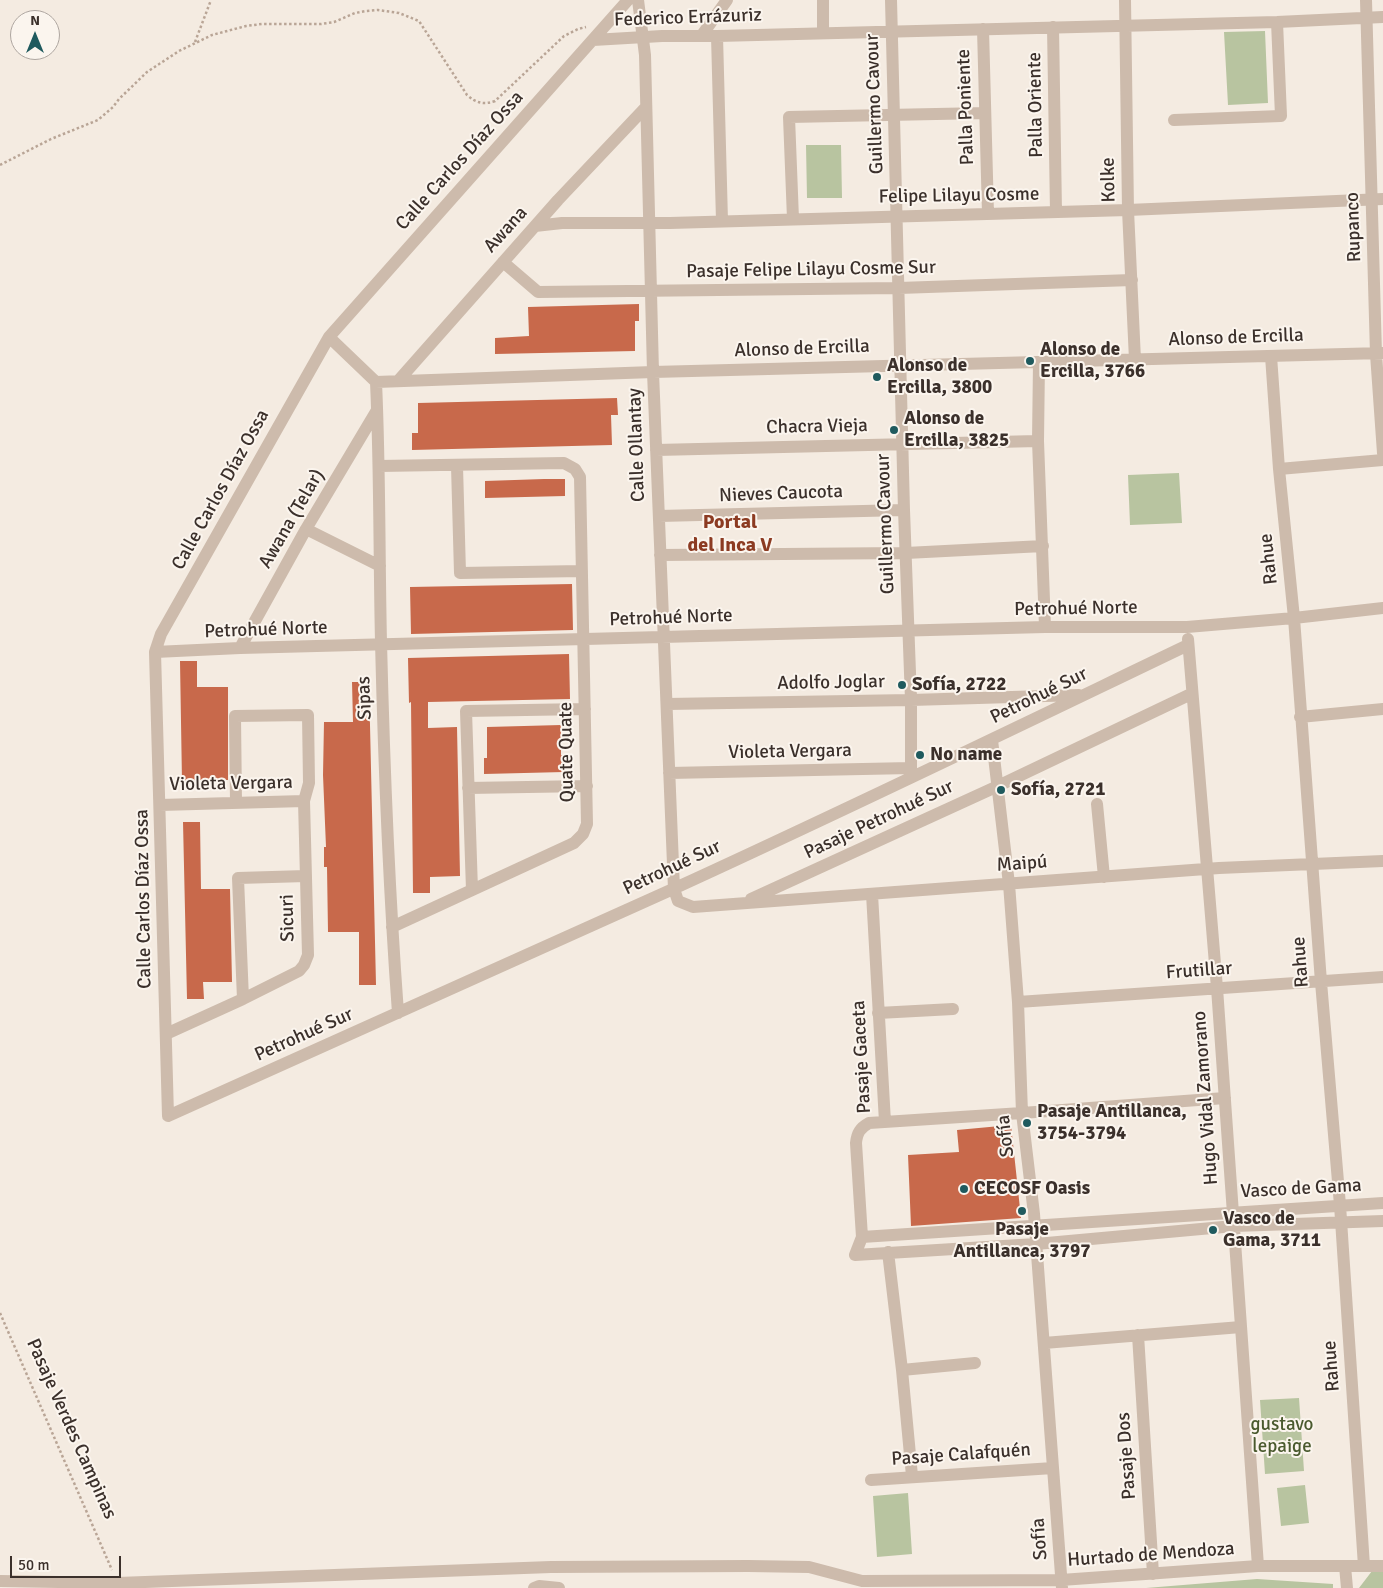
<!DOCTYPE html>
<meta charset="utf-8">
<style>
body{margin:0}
#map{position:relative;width:1383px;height:1588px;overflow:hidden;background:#f4ebe1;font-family:Signika,sans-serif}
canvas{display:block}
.north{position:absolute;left:10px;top:10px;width:50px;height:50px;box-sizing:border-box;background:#fbf5ee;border:1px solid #aea6a0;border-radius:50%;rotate:0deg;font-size:14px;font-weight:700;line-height:20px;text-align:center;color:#3b302b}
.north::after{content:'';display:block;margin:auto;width:18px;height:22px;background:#1f5a5e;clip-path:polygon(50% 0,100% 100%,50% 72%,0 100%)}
.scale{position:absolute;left:10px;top:1556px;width:111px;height:22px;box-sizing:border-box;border:2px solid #3b302b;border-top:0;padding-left:6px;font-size:15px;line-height:18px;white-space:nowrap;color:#3b302b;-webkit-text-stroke:4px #fbf5ee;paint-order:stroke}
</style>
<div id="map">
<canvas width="1383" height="1588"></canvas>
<div class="north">N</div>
<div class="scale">50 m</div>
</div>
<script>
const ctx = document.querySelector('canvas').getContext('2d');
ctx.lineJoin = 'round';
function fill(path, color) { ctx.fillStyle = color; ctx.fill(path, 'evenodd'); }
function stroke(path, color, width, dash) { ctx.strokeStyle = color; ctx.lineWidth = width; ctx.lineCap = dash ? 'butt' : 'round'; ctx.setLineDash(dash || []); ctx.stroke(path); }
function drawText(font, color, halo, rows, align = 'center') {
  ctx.font = font + ' Signika,sans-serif'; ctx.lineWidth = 4; ctx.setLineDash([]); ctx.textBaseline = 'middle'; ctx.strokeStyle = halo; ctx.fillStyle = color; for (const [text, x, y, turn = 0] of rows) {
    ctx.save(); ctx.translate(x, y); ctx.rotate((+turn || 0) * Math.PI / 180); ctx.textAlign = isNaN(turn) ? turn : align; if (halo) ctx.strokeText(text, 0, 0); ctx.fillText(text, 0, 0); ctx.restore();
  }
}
const green = new Path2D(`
 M1265,31L1268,103L1228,105L1224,32Z
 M806,145H841L842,198H807Z
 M1179,473L1182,523L1130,525L1128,475Z
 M1299,1398L1304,1471L1265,1474L1260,1400Z
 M1305,1485L1309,1523L1281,1526L1277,1488Z
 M908,1493L912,1554L877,1557L873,1496Z
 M1372,1571H1383V1588H1359Z
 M1257,1579L1333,1584V1588H1146Z`);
const building = new Path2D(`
 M639,304V321H635V351L495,354V338L529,336L528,307Z
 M617,398L618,415H611L612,445L412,450V433H418V403Z
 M544,479H565V496L485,498V481Z
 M572,584L573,630L411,634L410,587Z
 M569,654L570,699L428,702V728L457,727L460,876L430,877V893H413L411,702L409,703L408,658Z
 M180,661H197V687H228V780H199V782H182Z
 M352,682H369L376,985H359V932H328L327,867H324V847H326L323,775L324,722H353Z
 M561,725V755H564V772L484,774V758H487V727Z
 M183,822H200L201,889H230L232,982H203L204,999H187Z
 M1011,1125L1021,1218L911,1226L908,1155L959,1152L957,1130Z`);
const path = new Path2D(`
 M195,42L211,0
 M0,165L51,139L98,120L113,107L119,99L147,72L179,51L212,35L246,26L262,24H321L334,22L355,13L366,11L378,10L399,13L419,21L467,95C476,103 484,105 495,101L564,36L578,29L586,27
 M0,1313L112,1570`);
const minor = new Path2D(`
 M628,0L329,337L161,634L155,652L168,1116C336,1040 505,966 673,889C846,810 1017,727 1188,645
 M638,0L645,55L653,372L674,889L678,901L693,907L1219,868L1383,861
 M823,0V33
 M891,0L904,510L911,700V776
 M1125,0L1128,210L1135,360
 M1366,0L1376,354L1383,453
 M1053,27L1056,212
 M983,29L988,214
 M702,35L727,0
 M717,36L722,221
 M593,40L662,36H717L1277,22L1383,17
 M1174,120L1281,116L1277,22
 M793,219L789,117L985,113
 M535,226L562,223H670L1128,210L1383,199
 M503,262L538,292L899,288L1132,280
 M329,337L376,382L653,372L1383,353
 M1271,356L1279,469L1294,618L1321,982L1340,1205L1364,1566
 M1039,362L1038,441L1045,627
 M398,381L558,200L645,108
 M376,382C380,468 379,555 381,642C384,766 389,890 398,1013
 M656,450L1038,441
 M379,466L564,463L575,469L580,477L587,824L583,834L574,843L392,927
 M457,466L460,573L582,571
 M1279,469L1383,460
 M659,516L904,510
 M306,529L380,566
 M660,555L906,553L1043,546
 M1188,639L1217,988L1258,1566
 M240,648L306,529L377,410
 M155,652L240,648L1045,627H1187L1294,618L1383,608
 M667,704L911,700L1079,695
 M1300,717L1383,709
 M992,740L1009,884L1018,1002L1022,1113L1034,1214L1062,1588
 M669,773L911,768
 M468,788L587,786
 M1097,804L1104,877
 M160,805L304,801
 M472,890L466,711L585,709
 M872,894L885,1122
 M751,899L998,786L1191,694
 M243,999L238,878L306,876
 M1018,1002L1383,977
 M878,1013L953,1009
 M166,1034L243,999L299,971L304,965L308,955L304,801L309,783L308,715L235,716L236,803
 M1225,1098L1022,1113L869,1123C860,1128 857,1133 856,1143L862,1237L855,1255L1036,1244L1234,1226L1383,1221
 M862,1237L1383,1203
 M888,1252L902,1370L912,1476
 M1138,1335L1153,1574
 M1044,1343L1241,1327
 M902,1370L975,1363
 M871,1480L1053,1468
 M1345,1566L1347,1588
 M0,1581L118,1583L551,1567L748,1566L809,1567L862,1581L1061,1580L1258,1566H1383
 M534,1588L539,1586L559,1588`);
const markers = [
 [1030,361,5,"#1f5a5e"],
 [877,377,5,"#1f5a5e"],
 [894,430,5,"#1f5a5e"],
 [902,685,5,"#1f5a5e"],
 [920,755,5,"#1f5a5e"],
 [1001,790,5,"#1f5a5e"],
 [1027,1123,5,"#1f5a5e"],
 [964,1189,5,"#1f5a5e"],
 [1022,1211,5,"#1f5a5e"],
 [1213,1230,5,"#1f5a5e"]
];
const streetNames = [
 ["Federico Errázuriz",688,18,-2],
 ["Guillermo Cavour",875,104,-92],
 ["Palla Oriente",1036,105,-91],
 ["Palla Poniente",966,107,-92],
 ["Calle Carlos Díaz Ossa",460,161,-48],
 ["Kolke",1109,180,-91],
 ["Felipe Lilayu Cosme",959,196,-1],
 ["Rupanco",1354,227,-92],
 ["Awana",506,230,-48],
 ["Pasaje Felipe Lilayu Cosme Sur",811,270,-1],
 ["Alonso de Ercilla",1236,338,-2],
 ["Alonso de Ercilla",802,349,-2],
 ["Chacra Vieja",817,427,-1],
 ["Calle Ollantay",637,445,-92],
 ["Calle Carlos Díaz Ossa",221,490,-61],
 ["Nieves Caucota",781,494,-2],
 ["Awana (Telar)",292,519,-60],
 ["Guillermo Cavour",886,524,-92],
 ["Rahue",1269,559,-96],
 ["Petrohué Norte",1076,609,-1],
 ["Petrohué Norte",671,618,-2],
 ["Petrohué Norte",266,630,-2],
 ["Adolfo Joglar",831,683,-1],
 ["Petrohué Sur",1039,696,-26],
 ["Sipas",365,698,-92],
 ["Quate Quate",567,752,-91],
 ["Violeta Vergara",790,752,-1],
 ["Violeta Vergara",231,784,-1],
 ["Pasaje Petrohué Sur",879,820,-25],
 ["Maipú",1022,864,-4],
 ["Petrohué Sur",672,868,-25],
 ["Calle Carlos Díaz Ossa",144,899,-91],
 ["Sicuri",288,918,-91],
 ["Rahue",1301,962,-94],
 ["Frutillar",1199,971,-4],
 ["Petrohué Sur",304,1035,-24],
 ["Pasaje Gaceta",862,1057,-93],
 ["Hugo Vidal Zamorano",1206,1098,-94],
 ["Sofía",1006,1136,-96],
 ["Vasco de Gama",1301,1189,-3],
 ["Rahue",1332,1366,-94],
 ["Pasaje Verdes Campinas",71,1429,66],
 ["Pasaje Calafquén",961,1455,-4],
 ["Pasaje Dos",1127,1456,-94],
 ["Sofía",1040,1539,-94],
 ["Hurtado de Mendoza",1151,1555,-4]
];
const poiNames = [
 ["Alonso de",1040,350],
 ["Ercilla, 3766",1040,372],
 ["Alonso de",887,366],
 ["Ercilla, 3800",887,388],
 ["Alonso de",904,419],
 ["Ercilla, 3825",904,441],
 ["Sofía, 2722",912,685],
 ["No name",930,755],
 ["Sofía, 2721",1011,790],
 ["Pasaje Antillanca,",1037,1112],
 ["3754-3794",1037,1134],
 ["CECOSF Oasis",974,1189],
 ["Vasco de",1223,1219],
 ["Gama, 3711",1223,1241],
 ["Pasaje",1022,1230,"center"],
 ["Antillanca, 3797",1022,1252,"center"]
];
const parkNames = [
 ["gustavo",1282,1425],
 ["lepaige",1282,1447]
];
const neighbourhoodNames = [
 ["Portal",730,523],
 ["del Inca V",730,546]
];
fill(green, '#b8c4a0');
fill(building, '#c8694b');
stroke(path, '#b9a596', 2.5, [2.5, 2.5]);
stroke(minor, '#cdbbac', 12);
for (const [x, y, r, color] of markers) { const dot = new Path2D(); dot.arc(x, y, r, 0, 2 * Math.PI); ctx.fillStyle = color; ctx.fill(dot); stroke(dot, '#fbf5ee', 2); }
drawText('19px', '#3b302b', '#fbf5ee', streetNames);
drawText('bold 19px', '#3b302b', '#fbf5ee', poiNames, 'left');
drawText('19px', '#4a5a2e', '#fbf5ee', parkNames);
drawText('bold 20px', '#8c3b22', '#fbf5ee', neighbourhoodNames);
</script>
